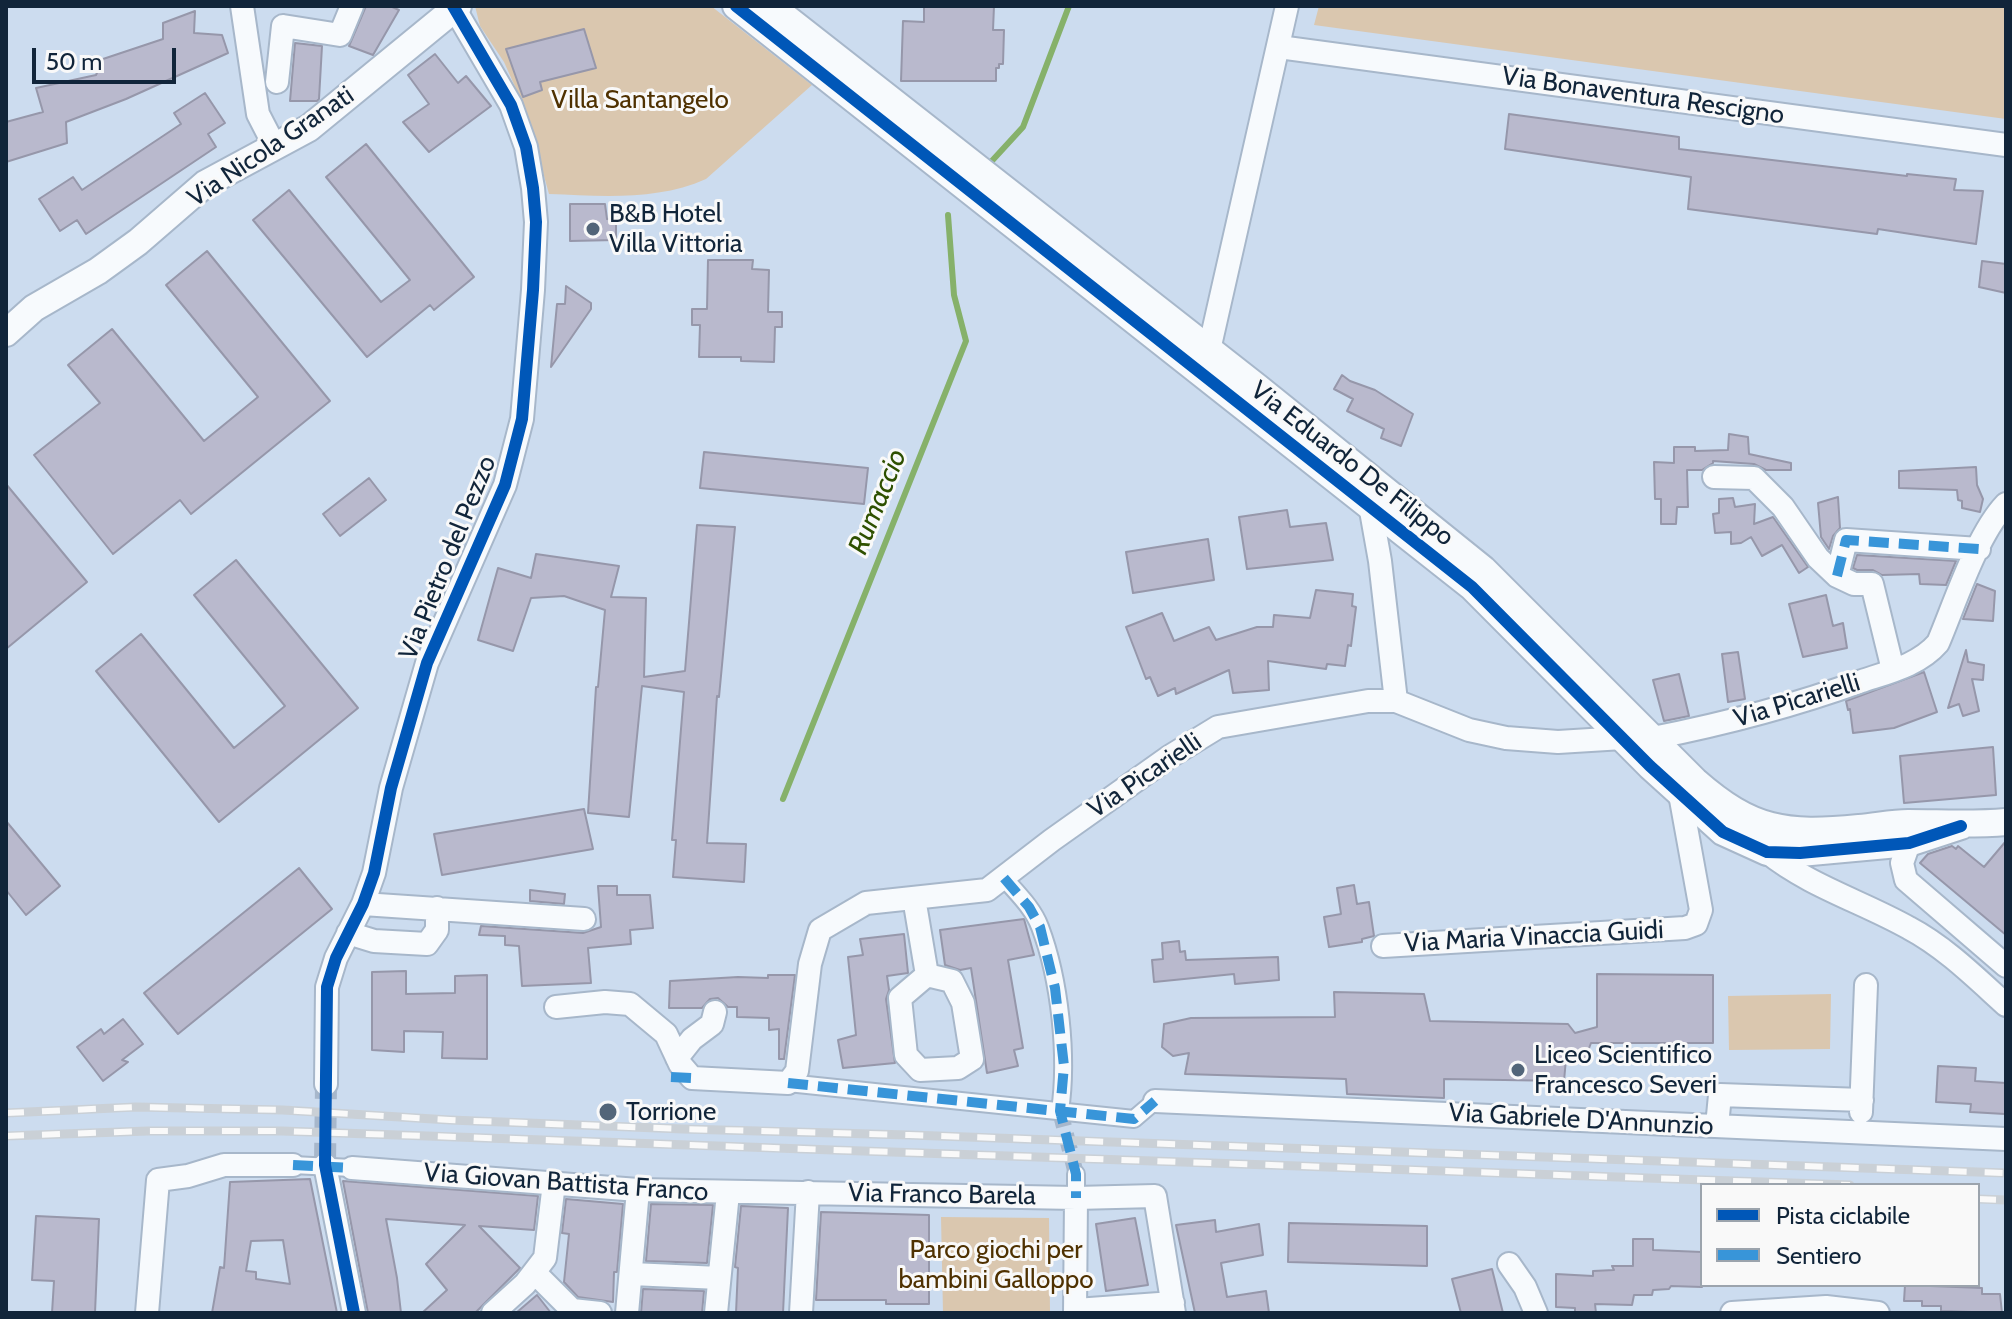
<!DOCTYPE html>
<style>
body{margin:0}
#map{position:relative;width:2012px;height:1319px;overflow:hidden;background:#ccdcef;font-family:Cabin,sans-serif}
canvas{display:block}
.frame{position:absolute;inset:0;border:8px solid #11253a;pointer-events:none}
.legend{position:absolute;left:1700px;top:1183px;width:280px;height:104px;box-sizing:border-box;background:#f9f9f9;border:2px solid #9ca4ad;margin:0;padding:10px 14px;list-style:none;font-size:24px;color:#11253a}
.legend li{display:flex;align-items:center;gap:16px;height:40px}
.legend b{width:40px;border:2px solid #9ca4ad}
.scale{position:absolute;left:32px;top:48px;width:144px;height:36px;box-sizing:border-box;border:4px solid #11253a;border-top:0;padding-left:10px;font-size:24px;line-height:28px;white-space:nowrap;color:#11253a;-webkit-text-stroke:6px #f9f9f9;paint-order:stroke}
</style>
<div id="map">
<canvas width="2012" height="1319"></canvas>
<div class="frame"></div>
<ul class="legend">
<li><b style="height:10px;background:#0057b8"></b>Pista ciclabile</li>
<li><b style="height:10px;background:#3895d9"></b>Sentiero</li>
</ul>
<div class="scale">50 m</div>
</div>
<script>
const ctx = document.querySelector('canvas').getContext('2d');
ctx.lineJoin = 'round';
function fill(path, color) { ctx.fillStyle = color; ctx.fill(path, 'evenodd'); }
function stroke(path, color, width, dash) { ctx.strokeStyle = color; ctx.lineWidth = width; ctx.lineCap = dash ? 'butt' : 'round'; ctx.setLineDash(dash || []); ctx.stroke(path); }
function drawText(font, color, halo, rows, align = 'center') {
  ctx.font = font + ' Cabin,sans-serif'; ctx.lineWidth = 6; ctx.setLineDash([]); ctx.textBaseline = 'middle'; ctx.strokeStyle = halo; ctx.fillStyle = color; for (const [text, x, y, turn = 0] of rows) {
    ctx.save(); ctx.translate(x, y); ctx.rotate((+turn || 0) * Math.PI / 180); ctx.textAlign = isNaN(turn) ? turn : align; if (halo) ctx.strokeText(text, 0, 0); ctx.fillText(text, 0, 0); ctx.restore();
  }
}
const green = new Path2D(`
 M475,6H711L812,85L706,179C657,201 601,196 549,194L526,111L504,62L480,26Z
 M1319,6H2006V119L1314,25Z
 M1831,994L1830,1049L1729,1050L1728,996Z
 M941,1217L1049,1218L1050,1313H943Z`);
const stream = new Path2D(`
 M990,163L1023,127L1069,6
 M783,799L966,341L954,295L948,215`);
const building = new Path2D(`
 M366,6H390L399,10L373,55L349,46Z
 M924,6H994L993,30H1004L1003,64H999V68H996V81H901L903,21L924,22Z
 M195,11L194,33L222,35L228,53L126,99L66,122L67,143L6,162V122L43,112L36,88L96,75L103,59L163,39V23Z
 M584,29L596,68L540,82L542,90L523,97L506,49Z
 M295,43L322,46L319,99L317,101H290Z
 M435,54L458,83L466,76L491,106L429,152L403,122L429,104L408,75Z
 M205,93L225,123L208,134L216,147L86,234L77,220L60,231L39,199L73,177L82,190L181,124L174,113Z
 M1509,114L1679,137V149L1907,176V174L1956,179L1954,190L1983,191L1976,244L1878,229L1877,234L1688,209L1691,177L1505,149Z
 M366,144L474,277L434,310L430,305L367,357L253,220L289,190L381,302L410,280L326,177Z
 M570,204H605L607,219H616V240L570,241Z
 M207,251L330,401L191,514L180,500L113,554L34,455L100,403L68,365L112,329L204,441L258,397L166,285Z
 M708,260H753L752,269L769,270L768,312H782V327H775L774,362L741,361V357H699L700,325H692V309H707Z
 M1982,261L2006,264V293L1979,287Z
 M566,286L591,303V309L551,367L557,304H565Z
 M1342,375L1350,381L1375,390L1413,414L1401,446L1381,438L1384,429L1347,411L1353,399L1334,389Z
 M1729,434L1748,437L1749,454L1791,463V470H1766L1754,464L1713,461V463L1702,470H1687L1688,507H1677L1676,524H1661V499H1655L1654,462L1674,463V447H1695V451L1728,450Z
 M704,452L868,468L864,504L700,488Z
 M1976,467L1977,485L1983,499L1980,512L1962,508V501L1958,500L1957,490L1899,488V471Z
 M369,478L386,500L340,536L323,514Z
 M6,484L87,582L6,649Z
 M1838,497L1840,528L1833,536L1829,549L1821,537L1818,503Z
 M1733,498L1735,507L1755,504L1754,524L1773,517L1808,567L1799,573L1782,545L1762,556L1751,537L1741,543L1731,544V532L1715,533L1713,514L1719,513V499Z
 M1287,510L1290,527L1326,523L1333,560L1247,569L1239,517Z
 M697,525L735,527L719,697L717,696L707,843L746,844L744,882L673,877L676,840H672L684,692L642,686L629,817L588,813L596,687H598L605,610L564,596L531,598L513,651L478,640L498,568L531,578L536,554L619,566L611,597L646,598L644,677L685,671Z
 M1208,539L1214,580L1133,593L1126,552Z
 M1857,555L1956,561L1946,585L1920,584L1919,574L1882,575L1873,570H1857L1853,568Z
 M236,560L358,708L219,822L96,671L141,634L234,748L285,706L194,595Z
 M1977,584L1995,591L1993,621L1963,619Z
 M1316,590L1353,594L1352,606L1356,607L1351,646L1348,645L1345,666L1327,664L1326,669L1268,661L1269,690L1233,693L1229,670L1176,694L1175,688L1158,696L1150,677L1146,679L1126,627L1162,613L1174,641L1209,627L1216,640L1257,627H1273L1274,615L1310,618Z
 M1826,595L1833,626L1843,623L1847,648L1803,657L1789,604Z
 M1966,650L1968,662L1984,665L1983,680L1972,679L1979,711L1963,716L1959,704L1948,708Z
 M1738,652L1745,699L1728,702L1722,654Z
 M1924,672L1937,712L1894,728L1853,733L1850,709L1848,710L1846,701Z
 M1679,674L1689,716L1664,721L1653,680Z
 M1993,747L1996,795L1904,803L1900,756Z
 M584,809L593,849L442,875L434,834Z
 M6,821L60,886L26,915L6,890Z
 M2006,841V935L1920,863L1928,854L1952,846L1956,849L1958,846L1984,867Z
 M299,868L332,909L178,1034L144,993Z
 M1354,885L1357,904L1369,902L1374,936L1362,939V942L1329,947L1324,917L1341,914L1337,888Z
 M598,886H617V895H650L653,928L630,930L631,944L588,948L591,983L522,986L519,946L505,945V936L479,935L481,926L583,933L601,927Z
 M530,890L565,894L564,904L530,901Z
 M1024,919L1034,955L1008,960L1023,1048L1014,1050L1018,1066L987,1073L971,968L960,970L945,965L940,930Z
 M904,934L908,973L887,976L889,990L886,999L895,1063L843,1068L838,1040L856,1035L848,957L863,955L860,939Z
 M1179,941L1180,952L1185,951L1186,960L1278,957L1279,980L1235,984L1234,974L1154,982L1152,960L1163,959L1162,943Z
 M406,971V994L455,993V976L487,975V1059L442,1058L443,1032L404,1031V1052L372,1050V972Z
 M1597,974L1713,975V1043H1591L1585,1059H1566L1564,1081L1444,1079V1098L1347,1094L1346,1079L1185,1074L1189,1053L1173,1056L1162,1047L1164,1024L1191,1018L1335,1017L1334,992L1424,994L1430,1021L1568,1024L1575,1033L1597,1027Z
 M768,975H795L784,1059H779V1029L769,1030V1018L737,1017V1007H728L718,998L710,999L702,1008H669L670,981L738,977L768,978Z
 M123,1019L143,1044L122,1060L128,1062L103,1081L77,1047L101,1029L104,1034Z
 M1938,1066L1976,1068L1975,1081L2006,1083L2005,1114L1970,1112L1971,1104L1936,1102Z
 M310,1179L337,1313H212L220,1267L224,1268L230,1182ZM283,1240L290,1284L256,1279V1272L246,1271L251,1241Z
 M343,1181L538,1196L534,1230L479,1226L520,1268L475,1313H422L447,1290L426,1264L465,1225L386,1219L397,1278L401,1313H368Z
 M566,1199L623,1204L617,1272H614L613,1302L578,1297L564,1282L569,1234L562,1233Z
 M651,1204L713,1205L707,1263L646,1261Z
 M741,1206L788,1208L783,1313H736L738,1268L735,1267Z
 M821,1212L929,1215V1304H886V1300H816Z
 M36,1216L99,1219L95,1313H52L54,1281L32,1280Z
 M1135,1218L1148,1285L1106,1291L1096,1224Z
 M1215,1220L1216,1232L1259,1224L1263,1255L1221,1263L1227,1297L1266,1291L1269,1313H1195L1176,1225Z
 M1289,1223L1427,1226V1266L1288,1262Z
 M1633,1239H1653V1250L1702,1252V1287L1671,1286L1669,1289L1653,1290L1652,1295H1634L1632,1305L1595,1304L1596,1313H1575V1308L1556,1307V1274L1593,1276V1271L1614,1270L1612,1266H1633Z
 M1492,1269L1503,1313H1461L1452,1279Z
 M1905,1285L1982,1288V1294H2000L2002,1313L1941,1311V1306H1922V1301H1904Z
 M643,1289L704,1291L702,1313H641Z
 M537,1295L551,1313H516Z`);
const pedestrianTunnel = new Path2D(`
 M1060,1111L1076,1174`);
const minorTunnel = new Path2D(`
 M325,1165L326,1084`);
const pedestrian = new Path2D(`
 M1004,878C1017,893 1033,908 1040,927C1060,980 1068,1056 1060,1111
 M788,1083L1134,1119L1155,1101
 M293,1165L352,1168
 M1076,1198V1174`);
const minor = new Path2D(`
 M242,6L258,114L275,147
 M1279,47L2006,145
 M277,82L283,26L340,35L352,6
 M1209,350L1287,6
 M1714,477L1754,478L1783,507L1818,558L1837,576L1854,584H1872L1893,670
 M1370,505L1380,561L1396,701
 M1837,576L1846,540L1979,549
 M1653,738C1724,724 1793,706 1862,681C1889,672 1919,665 1938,643C1955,603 1977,534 2006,504
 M1909,843L1902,863L1906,880L2006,966
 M1767,852C1809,886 1863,902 1909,928C1945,947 1976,978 2006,1005
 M914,898L927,975L952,981L963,1003L972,1059L958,1068L920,1070L906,1055L900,998L927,975
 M363,904L584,919
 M348,933L374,941L427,944L437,930V908
 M1383,946L1685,928L1696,924L1701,910L1680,794
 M556,1007L605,1002L630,1004L666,1034L680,1064L692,1078L788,1083L797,1071L810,964L820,930L866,903L987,890L1052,840L1169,757L1218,727L1368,701H1396L1469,730L1506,738L1558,742L1623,738
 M677,1058L692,1039L712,1024L715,1012
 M326,1084L327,987L336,958L363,904L374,873L391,788L427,663L505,485L522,419L533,290L536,222L533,188L526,147L511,105L453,6
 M1155,1101L2006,1139
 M1861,1112L1866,985
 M1717,1126L1720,1095L1862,1100
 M325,1165L354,1313
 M352,1168L638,1190L1076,1198L1155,1196L1174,1313
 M1509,1264L1525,1287L1536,1313
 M535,1273L572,1310L570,1313
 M632,1274L719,1278
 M572,1310L600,1313
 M1076,1310L1173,1303
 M147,1313L158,1180L188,1176L224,1165H293
 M493,1313L525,1284L545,1258L554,1183
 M627,1313L638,1190
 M716,1313L728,1193
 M801,1313L808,1192
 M1075,1313L1076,1198
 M1732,1313L1826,1307L1878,1313`);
const tertiary = new Path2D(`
 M736,6L1472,587L1650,766L1723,832L1767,852L1800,853L1909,843L1961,826
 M771,6L1257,387L1483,569L1695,781C1752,831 1785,835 1859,828C1875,827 1891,823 1908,823C1941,823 1973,825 2006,822
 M6,333L34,308L98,271L138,242L205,184L309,128L458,6`);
const rail = new Path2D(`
 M6,1113L136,1107L283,1110L450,1120L683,1129L909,1135L2006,1173
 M6,1136L148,1131H282L1850,1185
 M1978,1199L2006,1200`);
const quiet = new Path2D(`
 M1837,576L1846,540L1979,549
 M1004,878L1029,907L1040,927L1055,988L1064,1066L1060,1111L1076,1174V1198
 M671,1077L692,1078
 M788,1083L1134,1119L1155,1101
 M293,1165L352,1168`);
const cycleway = new Path2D(`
 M736,6L1472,587L1650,766L1723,832L1767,852L1800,853L1909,843L1961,826
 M354,1313L325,1165L327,987L336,958L363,904L374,873L391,788L427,663L505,485L522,419L533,290L536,222L533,188L526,147L511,105L453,6`);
const markers = [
 [593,229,8,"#526579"],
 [1518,1070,8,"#526579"],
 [608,1112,10,"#526579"]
];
const streetNames = [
 ["Via Bonaventura Rescigno",1643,96,8],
 ["Via Nicola Granati",271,147,-34],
 ["Via Eduardo De Filippo",1352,464,38],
 ["Via Pietro del Pezzo",448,558,-68],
 ["Via Picarielli",1797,701,-17],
 ["Via Picarielli",1145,776,-34],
 ["Via Maria Vinaccia Guidi",1534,937,-3],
 ["Via Gabriele D'Annunzio",1581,1120,3],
 ["Via Giovan Battista Franco",566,1183,4],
 ["Via Franco Barela",942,1195,1]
];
const parkNames = [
 ["Villa Santangelo",640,100],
 ["Parco giochi per",996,1250],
 ["bambini Galloppo",996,1280]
];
const poiNames = [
 ["B&B Hotel",609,214],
 ["Villa Vittoria",609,244],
 ["Liceo Scientifico",1534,1055],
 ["Francesco Severi",1534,1085],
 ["Torrione",626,1112]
];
const waterNames = [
 ["Rumaccio",878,502,-68]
];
fill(green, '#dac7af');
stroke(stream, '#86b16a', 6);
fill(building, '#b9b9cd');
stroke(building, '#9697aa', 2);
stroke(pedestrianTunnel, '#a7b7cb', 16, [16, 8]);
stroke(minorTunnel, '#a7b7cb', 22, [22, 11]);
stroke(pedestrian, '#a7b7ca', 20);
stroke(minor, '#a7b7ca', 26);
stroke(tertiary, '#a7b7ca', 30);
stroke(pedestrian, '#f7fafd', 16);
stroke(minor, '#f7fafd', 22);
stroke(tertiary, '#f7fafd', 26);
stroke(rail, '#cad0d6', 9);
stroke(rail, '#f9f9f9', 6, [18]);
stroke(quiet, '#3895d9', 10, [20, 10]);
stroke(cycleway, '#0057b8', 12);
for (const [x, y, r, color] of markers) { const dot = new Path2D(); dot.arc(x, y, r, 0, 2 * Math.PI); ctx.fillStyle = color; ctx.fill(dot); stroke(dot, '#f9f9f9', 3); }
drawText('26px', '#11253a', '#f9f9f9', streetNames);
drawText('26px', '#4f3101', '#f9f9f9', parkNames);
drawText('26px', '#11253a', '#f9f9f9', poiNames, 'left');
drawText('italic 28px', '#2e5000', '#f9f9f9', waterNames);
</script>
